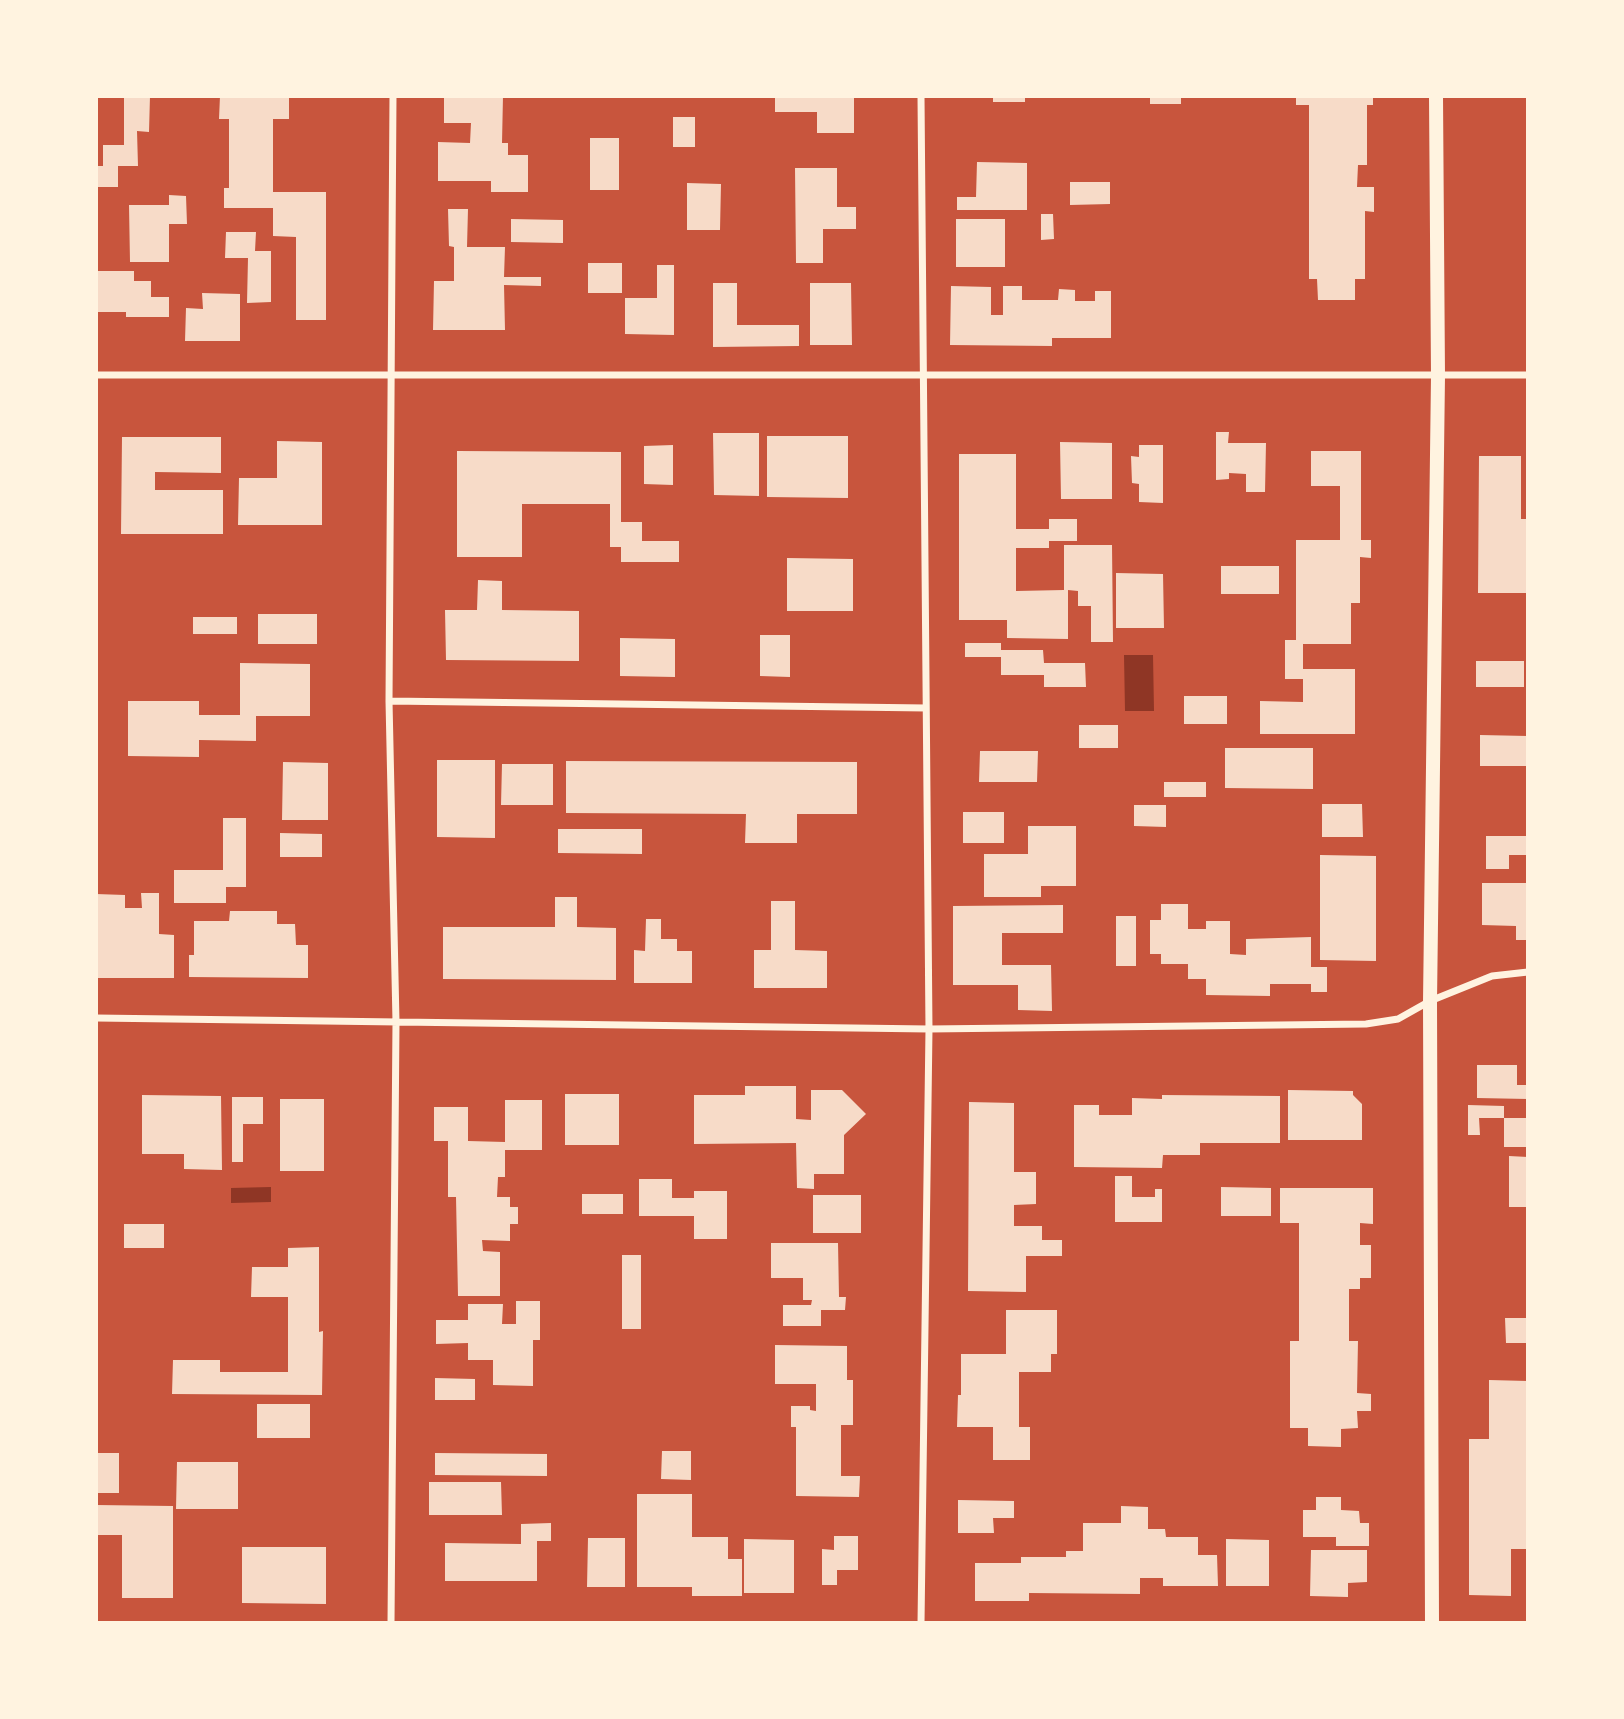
<!DOCTYPE html>
<style>
body{margin:0}
#map{position:relative;width:1624px;height:1719px;overflow:hidden;background:#c8553d;font-family:Poppins,sans-serif}
canvas{display:block}
.frame{position:absolute;inset:0;border:98px solid #fff3e0;pointer-events:none}
</style>
<div id="map">
<canvas width="1624" height="1719"></canvas>
<div class="frame"></div>
</div>
<script>
const ctx = document.querySelector('canvas').getContext('2d');
ctx.lineJoin = 'round';
function fill(path, color) { ctx.fillStyle = color; ctx.fill(path, 'evenodd'); }
function stroke(path, color, width, dash) { ctx.strokeStyle = color; ctx.lineWidth = width; ctx.lineCap = dash ? 'butt' : 'round'; ctx.setLineDash(dash || []); ctx.stroke(path); }
const water = new Path2D(`
 M1124,655H1153L1154,711H1125Z
 M271,1187V1202L231,1203V1188Z`);
const building = new Path2D(`
 M124,96H150L149,132L137,131L138,166H118V187H96V166H103V145H124Z
 M220,96H289V119H273V192H326V320H296V237L273,236V208H224V188H229V119H219Z
 M444,96H503L502,143H508V155H528V192H491V181H438V142L470,143L471,123H444Z
 M775,96H854V133H817V112H775Z
 M993,96H1025V102H993Z
 M1150,96H1181V104H1150Z
 M1296,96H1373V105H1367V165H1358L1357,187H1374V212L1365,211V279H1355V300H1318L1317,279H1309V105H1296Z
 M673,117H695V147H673Z
 M590,138H619V190H590Z
 M977,162L1027,163V210H957V197H976Z
 M795,168H837V207H856V229H823V263H796Z
 M1070,182H1110V204L1070,205Z
 M687,183L721,184L720,230H687Z
 M169,195L186,196L187,224H169V262H130L129,205H169Z
 M448,209H468L467,247H505L504,277H541V286L504,285L505,330H433L434,281H454V247L449,246Z
 M1041,214H1053L1054,239L1041,240Z
 M511,219L563,220V243L511,242Z
 M956,219H1005V267H956Z
 M226,232H256L255,251H271V302L247,303L248,258H225Z
 M588,263H622V293H588Z
 M657,265H674V335L625,334V298H657Z
 M96,271H134V281H151V297H169V317H126V312H96Z
 M713,283H737V325H799V346L713,347Z
 M810,283H851L852,345H810Z
 M951,286L991,287V315H1003V286H1022V300H1058L1059,289L1075,290V301H1095V291H1111V338H1052V346L950,345Z
 M202,293L240,294V341H185L186,308L203,309Z
 M1216,432H1229L1228,443H1266L1265,492H1246V474L1229,473V479L1216,480Z
 M713,433H759V496L714,495Z
 M767,436H848V498L767,497Z
 M122,437H221V473L155,472V490H223V534H121Z
 M277,441L322,442V525H238L239,478H277Z
 M1060,442L1112,443V499H1061Z
 M673,445V485L644,484V446Z
 M1139,445H1163V503L1139,502V484L1132,483L1131,456L1139,457Z
 M457,451L621,452V522H642V541H679V562H621V547H610V504H522V557H457Z
 M1311,451H1361V540H1371V558L1360,557V603H1351V644H1303V669H1355V734H1260V701L1303,702V679H1285V640H1296V540H1340V486H1311Z
 M959,454H1016V529H1049V519H1077V541H1049V548H1016V591L1064,590V545H1112L1113,642H1091V606H1078V591L1068,590V639L1007,638V620H959Z
 M1479,456H1521V519H1528V593H1478Z
 M787,558L853,559V611H787Z
 M1221,566H1279V594H1221Z
 M1116,573L1163,574L1164,628H1116Z
 M478,580L502,581V610L579,611V661L446,660L445,610H477Z
 M258,614H317V644H258Z
 M193,617H237V634H193Z
 M760,635H790V677L760,676Z
 M620,638L675,639V677L620,676Z
 M965,643H1001V650H1043L1044,663H1085L1086,687H1044V675H1001V657H965Z
 M1476,661H1524V687H1476Z
 M240,663L310,664V716H256V741L199,740V757L128,756V701H199V715H240Z
 M1184,696H1227V724H1184Z
 M1079,725H1118V748H1079Z
 M1480,735L1528,736V766H1480Z
 M1225,748H1313V789L1225,788Z
 M980,751H1038L1037,782H979Z
 M437,760H495V838L437,837Z
 M566,761L857,762V814H797V843H745L746,814L566,813Z
 M283,762L328,763V820H282Z
 M502,764H553V805H501Z
 M1164,782H1206V797H1164Z
 M1322,804H1362L1363,837H1322Z
 M1134,805H1166V827L1134,826Z
 M963,812H1004V843H963Z
 M223,818H246V887H226V903H174V870H223Z
 M1028,826H1076V886H1041V897H984V854H1028Z
 M558,829H642V854L558,853Z
 M280,833L322,834V857H280Z
 M1486,836H1528V855H1509V869H1486Z
 M1320,855L1376,856V961L1320,960Z
 M1482,883H1528V940H1516V926L1482,925Z
 M141,893H159V934L174,935V978H96V894L125,895V908H142Z
 M555,897H577V927L616,928V980L443,979V927H555Z
 M771,901H795V950L827,951V988H754V950H771Z
 M1161,904H1188V929H1206V921H1230V954L1246,955V939L1311,937V967H1327V992H1311V984H1270V996L1206,995V979H1188V964H1161V954H1150V920H1161Z
 M1063,905V933H1002V965H1051L1052,1011L1018,1010V985H953V906Z
 M230,911H277V924H295L296,945H308V978L189,977V955H194V921H229Z
 M1116,916H1136V966H1116Z
 M646,919H661V939H677V951H692V983H634V950L645,951Z
 M1477,1065H1517V1085H1528V1099L1477,1098Z
 M745,1086H796V1119L811,1120V1090H842L866,1114L844,1135V1174H814V1189L797,1188L796,1143L694,1144V1095H745Z
 M1288,1090L1353,1091V1095L1362,1104V1140H1288Z
 M565,1094H619V1145H565Z
 M142,1095L221,1096L222,1170L184,1169V1154H142Z
 M1162,1095L1280,1096V1143H1200V1155H1163L1162,1168L1074,1167V1105H1099V1115H1132V1098L1162,1099Z
 M232,1097H263V1124H243V1162H232Z
 M280,1099H324V1171H280Z
 M505,1100H542V1150H505V1177H498L497,1197H510V1207H518V1224H510V1241L482,1240L483,1251L500,1252V1296H458L456,1197H448V1141H434V1107H468V1141L505,1142Z
 M969,1102L1014,1103V1172H1036V1204L1014,1205V1226H1042V1240H1062V1256H1026V1292L968,1291Z
 M1468,1105L1504,1106V1118H1479L1480,1135H1468Z
 M1504,1118H1528V1147H1504Z
 M1509,1156L1528,1157V1207H1509Z
 M1115,1176H1132V1197H1155V1189H1162V1222H1115Z
 M639,1179H672V1198H694V1191H727V1239H694V1216H639Z
 M1221,1187L1271,1188V1216H1221Z
 M1280,1188H1373V1224L1360,1223V1245H1371V1278H1360V1289H1349V1341H1358L1357,1393L1371,1394V1411H1357L1358,1428L1341,1429V1447L1308,1446V1428H1290V1341H1299V1223H1280Z
 M582,1194H623V1214H582Z
 M813,1195H861V1233H813Z
 M124,1224H164V1248H124Z
 M771,1243H838L839,1297H846L845,1310H821V1326H783V1305H811L812,1300H803V1278H771Z
 M319,1247V1332L323,1331L322,1395L172,1394L173,1360H220V1372H288V1297H251L252,1267H288V1248Z
 M622,1255H641V1329H622Z
 M516,1301H540V1340H533V1386L493,1385V1360H468V1343L436,1344V1320H468V1304H503L502,1324H516Z
 M1006,1310H1057V1354H1051V1372H1019V1427H1030V1460H993V1427H957L958,1395H961V1354H1006Z
 M1505,1318H1528V1343H1506Z
 M775,1345L847,1346V1380H853V1425H841V1476H860L859,1497L796,1496V1427H791V1406H810V1410L816,1411V1384H775Z
 M435,1378L475,1379V1400H435Z
 M1489,1380L1528,1381V1549H1511V1596L1469,1595V1439H1489Z
 M257,1404H310V1438H257Z
 M662,1451H691V1480L661,1479Z
 M96,1453H119V1493H96Z
 M435,1453L547,1454V1476L435,1475Z
 M177,1462H238V1509H176Z
 M429,1482H501L502,1515H429Z
 M637,1494H692V1537H728V1559H742V1596H692V1587H637Z
 M1316,1497H1341V1510L1359,1511L1360,1523H1369V1546H1336V1537H1303V1510H1316Z
 M958,1500L1014,1501V1518H993L994,1533H958Z
 M96,1505L173,1506V1598H122V1535H96Z
 M1121,1506L1148,1507V1529H1165L1166,1537H1198V1555H1217L1218,1586H1163V1578H1140V1594L1029,1593V1601H975V1563H1021V1557H1066V1551H1083V1523H1121Z
 M551,1523V1541H537V1581H445V1543L521,1544V1524Z
 M834,1536H858V1570H837V1585H822V1549L834,1550Z
 M588,1538H625V1587H587Z
 M744,1539L794,1540V1593H744Z
 M1226,1539L1269,1540V1586H1226Z
 M242,1547H326V1604L242,1603Z
 M1311,1550H1367V1582L1348,1583V1597L1310,1596Z`);
const minor = new Path2D(`
 M921,96L929,1029L921,1623
 M96,375H1528
 M389,701L926,708
 M96,1018L929,1029L1366,1024L1398,1019L1430,1001L1492,976L1528,972
 M391,1623L396,1022L389,701L393,96`);
const secondary = new Path2D(`
 M1432,1623L1430,1001L1438,376L1436,96`);
fill(water, '#8f3625');
fill(building, '#f7dbc8');
stroke(minor, '#fff3e0', 7);
stroke(secondary, '#fff3e0', 14);
</script>
